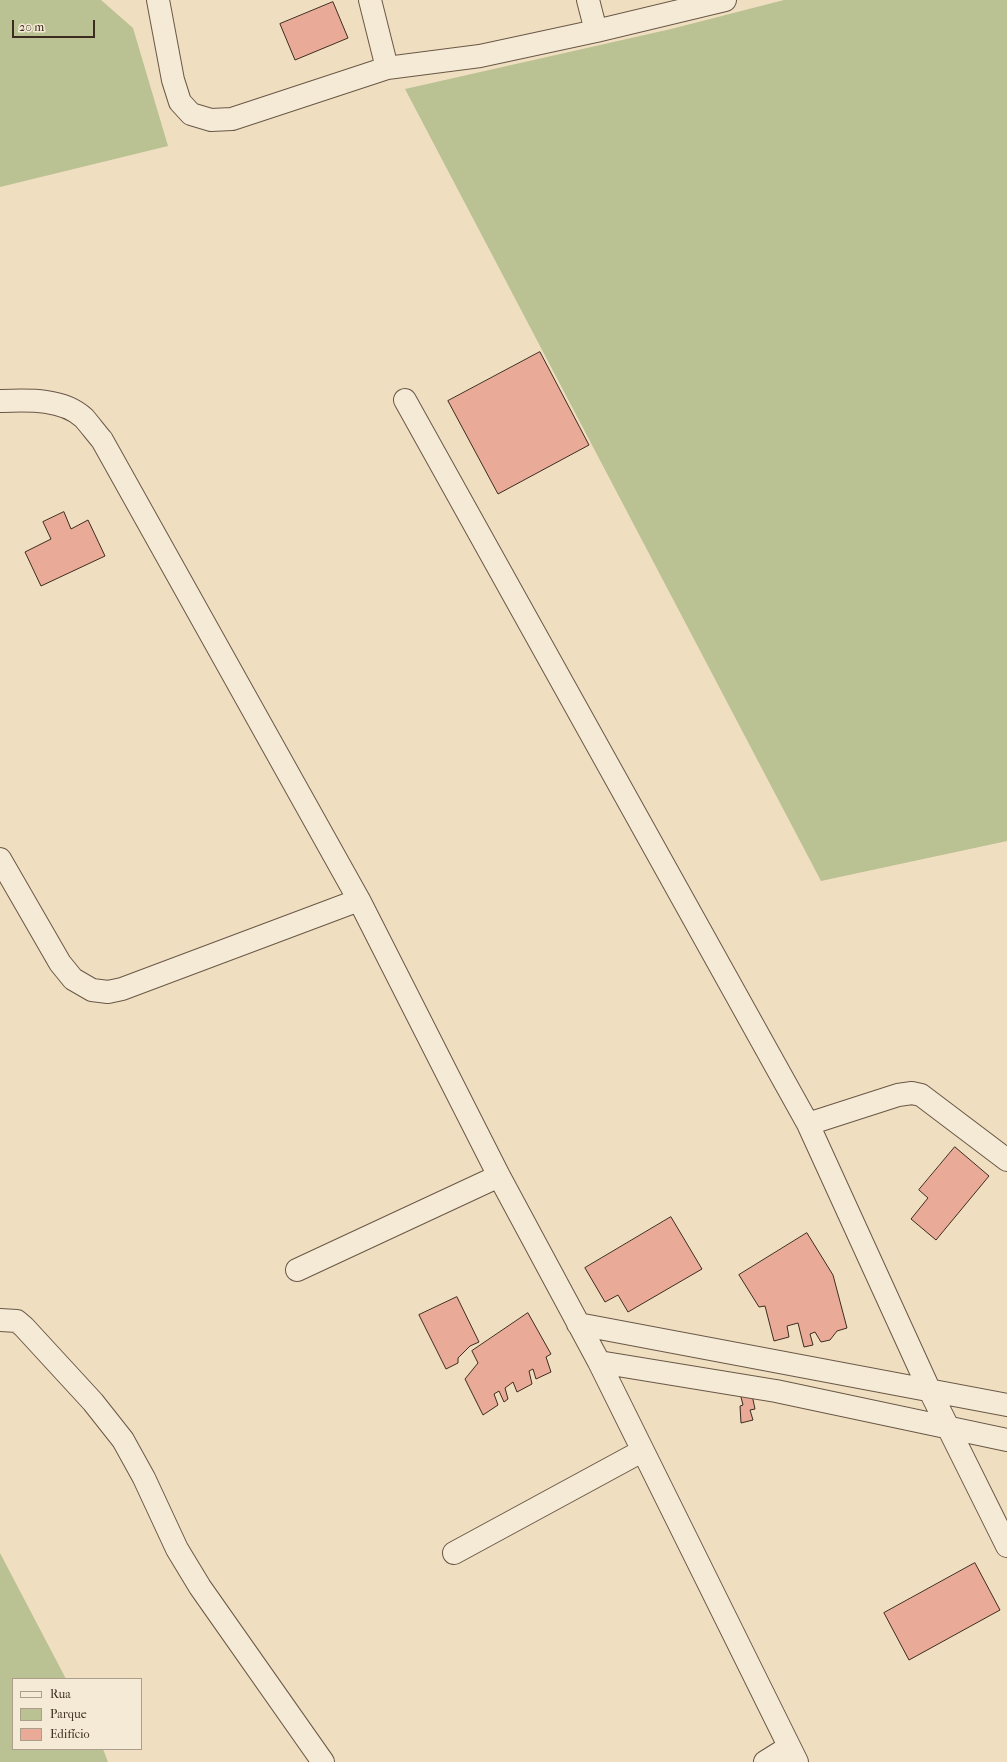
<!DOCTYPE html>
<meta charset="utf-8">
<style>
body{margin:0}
#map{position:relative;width:1007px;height:1762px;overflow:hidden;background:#f0dec0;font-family:"IM FELL French Canon",serif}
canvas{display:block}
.legend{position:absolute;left:12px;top:1678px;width:130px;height:72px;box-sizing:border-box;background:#f5ead6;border:1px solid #ab9e8d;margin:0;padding:5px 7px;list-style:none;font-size:12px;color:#3c2c1f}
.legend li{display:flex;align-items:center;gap:8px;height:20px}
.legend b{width:20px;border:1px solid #ab9e8d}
.scale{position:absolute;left:12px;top:20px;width:83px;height:18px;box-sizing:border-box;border:2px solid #3c2c1f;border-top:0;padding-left:5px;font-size:12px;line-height:14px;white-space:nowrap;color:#3c2c1f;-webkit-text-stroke:3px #f5ead6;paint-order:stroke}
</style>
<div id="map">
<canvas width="1007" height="1762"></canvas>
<ul class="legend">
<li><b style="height:5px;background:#f5ead6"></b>Rua</li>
<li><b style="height:11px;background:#bac192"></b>Parque</li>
<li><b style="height:11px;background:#eaaa98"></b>Edifício</li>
</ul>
<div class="scale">20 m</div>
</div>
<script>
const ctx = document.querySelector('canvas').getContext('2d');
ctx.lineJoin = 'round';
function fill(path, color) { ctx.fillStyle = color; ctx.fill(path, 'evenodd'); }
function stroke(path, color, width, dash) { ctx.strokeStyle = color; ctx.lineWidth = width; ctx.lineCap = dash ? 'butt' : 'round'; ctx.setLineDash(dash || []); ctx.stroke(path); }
const green = new Path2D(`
 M0,0H101L133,28L168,146L0,187Z
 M784,0H1007V841L821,881L405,89L671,29Z
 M0,1553L66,1679H13V1749H103L108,1762H0Z`);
const building = new Path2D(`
 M333,2L348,38L295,60L280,24Z
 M540,352L589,445L498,494L448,401Z
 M64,512L71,529L88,520L105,556L41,586L25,552L51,539L43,522Z
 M955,1147L989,1176L936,1240L911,1219L928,1198L919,1190Z
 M671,1217L702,1269L628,1312L618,1295L605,1302L585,1268Z
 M807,1233L833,1275L847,1328L837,1331L830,1340L821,1342L815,1332L810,1334L813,1345L804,1347L798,1323L787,1326L789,1337L774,1341L765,1306L759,1307L739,1275Z
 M457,1297L479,1342L470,1346L458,1358V1363L446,1369L419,1315Z
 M528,1313L551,1354L546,1357L551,1372L536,1379L533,1369L529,1371L532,1384L517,1392L513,1382L505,1388L508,1399L504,1402L499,1391L494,1394L498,1405L483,1415L465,1379L478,1363L472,1351Z
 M752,1395L755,1409L750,1410L753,1420L741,1423L740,1406L743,1405L741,1397Z
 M975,1563L1000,1610L909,1660L884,1613Z`);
const minor = new Path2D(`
 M158,0L173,80L180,102L191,114L211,120L232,119L387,68L480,56L596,31L725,0
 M370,0L387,68
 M588,0L596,31
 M405,400L808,1124L929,1389L1007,1546
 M0,401C27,400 63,398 84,418C90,425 96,433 102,440L359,900L499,1176L599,1362L797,1762
 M0,859L60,963L73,979L92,990L108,992L122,989L359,900
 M808,1124L898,1095L912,1093L921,1095L1007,1160
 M297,1270L499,1176
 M0,1320L17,1321L24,1327L93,1402L123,1440L144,1478L177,1549L200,1587L323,1762
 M578,1324L1007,1405
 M599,1362L776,1391L1007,1440
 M454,1553L642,1451
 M765,1762L789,1747`);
fill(green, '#bac192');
fill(building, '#eaaa98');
stroke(building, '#3c2c1f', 1);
stroke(minor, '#695847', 24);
stroke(minor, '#f5ead6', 22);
</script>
